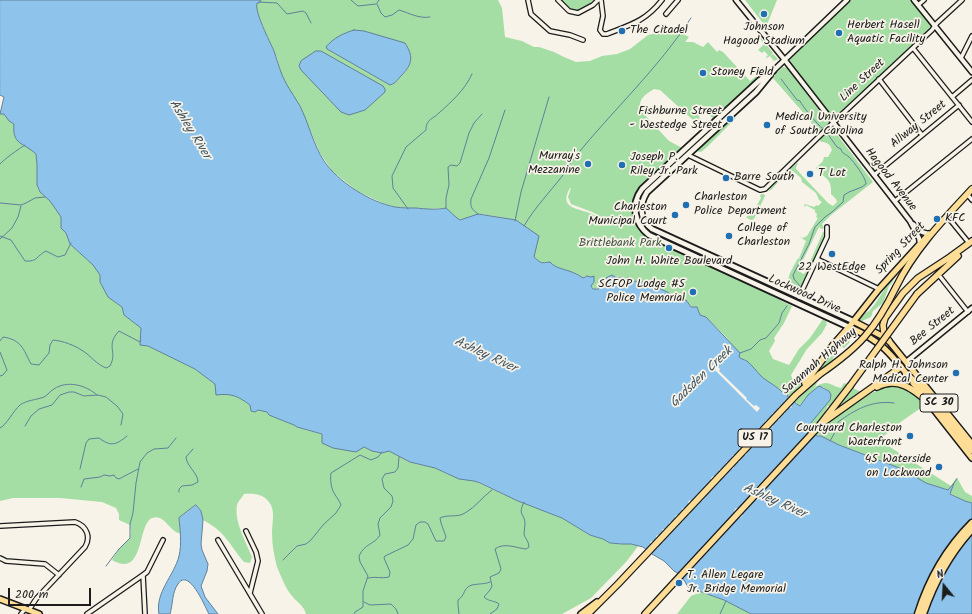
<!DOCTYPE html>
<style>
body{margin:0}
#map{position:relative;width:972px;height:614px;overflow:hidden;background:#f7f3e8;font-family:Kalam,sans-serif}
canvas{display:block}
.north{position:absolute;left:924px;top:566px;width:40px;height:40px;-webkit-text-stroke:3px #f7f3e8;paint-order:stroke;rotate:342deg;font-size:11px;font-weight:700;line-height:16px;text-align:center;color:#1c1c1c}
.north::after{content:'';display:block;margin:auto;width:14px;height:18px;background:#1c1c1c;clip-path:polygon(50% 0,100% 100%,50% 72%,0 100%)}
.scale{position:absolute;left:8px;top:588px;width:83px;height:18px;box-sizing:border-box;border:2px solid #1c1c1c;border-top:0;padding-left:5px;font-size:12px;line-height:14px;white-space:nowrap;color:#1c1c1c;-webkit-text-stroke:3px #f7f3e8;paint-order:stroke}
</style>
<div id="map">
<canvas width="972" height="614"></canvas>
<div class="north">N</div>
<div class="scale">200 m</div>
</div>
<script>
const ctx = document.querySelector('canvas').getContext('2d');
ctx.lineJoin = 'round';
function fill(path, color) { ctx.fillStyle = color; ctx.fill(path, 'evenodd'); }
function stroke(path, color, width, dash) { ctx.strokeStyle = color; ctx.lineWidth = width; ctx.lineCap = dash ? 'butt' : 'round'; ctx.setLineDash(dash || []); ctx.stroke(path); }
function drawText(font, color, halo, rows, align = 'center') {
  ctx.font = font + ' Kalam,sans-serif'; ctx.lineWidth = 3.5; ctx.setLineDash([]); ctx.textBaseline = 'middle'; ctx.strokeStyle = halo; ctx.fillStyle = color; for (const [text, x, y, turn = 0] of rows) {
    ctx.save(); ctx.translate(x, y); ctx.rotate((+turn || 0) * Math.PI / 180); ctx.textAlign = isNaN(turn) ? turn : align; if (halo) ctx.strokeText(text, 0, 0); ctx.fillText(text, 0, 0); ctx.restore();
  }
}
const green = new Path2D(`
 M261,0H498L502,8L505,37L522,41L534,47H539L554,52L564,57L576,62L590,61L602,56L617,54L630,49L648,35L657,33L679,32L689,37L685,42H693L703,47L708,42L717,52L719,50L723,52L750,81L759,74H761L751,84L752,85L714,121L710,115L698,112L700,120L704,125L701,129L698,128L693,120L660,90L654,89C648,93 640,97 640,105L643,109L642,112L669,141L684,149L641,188L634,204L642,230L757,286L758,289L791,302L790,304L781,299L780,300L792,306L784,323L774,338L775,341L769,351L773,359L789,365L799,349L810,338L823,319L827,322L826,323L827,324L822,333L807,349L791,375L792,378L795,382L807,375L805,379L790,398L784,394L781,390L770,384L754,370L746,360L740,359L739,355L727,338L706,317L700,315L697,307H692L686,300L683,301C673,292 625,276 612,276C610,276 608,277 606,278L604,285L595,289L591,286L594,282V278L585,276L583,278L572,272L564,271L548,262C531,269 531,240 529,229L516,220L481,214L460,220L457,218L446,208L427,209L408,208L395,207L385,204L357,191L332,171L320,153L299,104L286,85L281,74L277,58L265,32L256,8L257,3ZM327,49L410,53C411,71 404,73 392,85H390ZM570,188H571L568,197L571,204L592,212L603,218V220C600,219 597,216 594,215C581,208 557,210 570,188Z
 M559,0H594C577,16 576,15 559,0Z
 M745,0H777L766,27Z
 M851,0H911L932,27L914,45L909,48L837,117H833L790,62V59L841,8Z
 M761,38L773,53L770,56L773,54L778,59L774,61L770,56L767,58L766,57L768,55L764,51L762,53L758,50L764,44L760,39Z
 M783,67L787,68L828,122L827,126L819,133H818L808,118L772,77Z
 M0,114H4L9,121L14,124L36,154L37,165V185L38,189L50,201L61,217V228L66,233L70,244L93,265L100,275V282L108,297L122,307L124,315L141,328L140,345L148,346L195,369L227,393L243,400L250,405L251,411C257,410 265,409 269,415L294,425L297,427L364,447L372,451H389L410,462L435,468L452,476L474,481L518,501L562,518L590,535L603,539L610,543L622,544H631L639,545L626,562L591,598L562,614H306C304,606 298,603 293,597C286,590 281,576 277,567C274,556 272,544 272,533C272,524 275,514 271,505C265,494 255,493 244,494C242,498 238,501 237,505C234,522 246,542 252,557L250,563L244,562C228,543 226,532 203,520L201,511L196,505L179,518L180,533C170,533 165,513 152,518C137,524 145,579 112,560L119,549L130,538L131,533L130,525L119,520V514L116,508L102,502L60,498H13L0,501Z
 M734,117L736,118L706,148L701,152L696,151Z
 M830,128L833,129L873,182L831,215L822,224L824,228L822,229L819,227L803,260L799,258L800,256L806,241L800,237L803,238L807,236L818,218L816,217L817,214L815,212V210L806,205L805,207L804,206L805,204L814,207L817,205L818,206L822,202L819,200L816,193L802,182L801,178L793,171L783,177L771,190L769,191V190L782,175L797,163H798L796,167V169L828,203L833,206L837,202L836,199L831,194C832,177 825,180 816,168L823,161L824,157H828L832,150C830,144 827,142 821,142L820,140L822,136Z
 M655,180L656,181L643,195L642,219L666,237L664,240C659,238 651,235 647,231C630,216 636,190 655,180Z
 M762,194L765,195V196L754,219L751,220L747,218L746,217L752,214L761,198L760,195Z
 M825,231V237L799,292L786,287L790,273L798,258L803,261L799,271L803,274L805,273L823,232Z
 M894,274L895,276L892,283L889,286L883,303L873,311L871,317L862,321H858L862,315L869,311L875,304Z
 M841,338H845L850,342L844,348L842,347L835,352C835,357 828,367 826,373L821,368L817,372Z
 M815,381L817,383L815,387C828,379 829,385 841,388L844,383L847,384L830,406H828L822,417L811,429L810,428V424L820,410L829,391L823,387L816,388L799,406L794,401Z
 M884,387C902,385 914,392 925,405L902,421L879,440L951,486L956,478H957L965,492L972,496V503L965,501L950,493L953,485L949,490L926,483L902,469L839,445L816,434L838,415L870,394Z
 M853,388L861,392L841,405L840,404Z
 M701,592L724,600L751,614H677L691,596Z`);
const water = new Path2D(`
 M0,0H261L259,3H257C254,11 270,42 274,51C278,63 281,75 287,85C291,92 296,99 300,106C309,124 313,144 324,161C338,182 370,202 395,207C402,208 409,208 416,208C426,209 436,210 446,208L457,218L460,220L478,214L516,220L539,236L534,257C542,264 540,263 550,262C556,269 566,269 574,273C577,274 580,276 583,278L587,276L591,277L594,276V282L591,286L593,289H598L604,285L606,278L612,275L615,277L626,279L628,277L633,281L643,282L644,284C652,286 660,288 667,292C671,294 672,296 677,296L683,301L686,300L691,307H697L700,315L706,317L740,353L739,357C741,359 745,360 747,361C752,365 757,372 761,376C769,383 777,386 784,394H787L788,397C793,399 795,404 800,406L808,395L819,386L829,391L831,395L830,400L810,424V428L817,436H821L839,445L902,469L926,483L948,490L954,483L950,494L965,501L972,503V614H751L724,600L688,587L681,575L674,571L664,561L652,554L643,547L631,544H622L610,543L603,539L590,535L562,518L518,501L480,483L474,481L459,479L435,468L410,462L389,451L382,453L372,451L364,447L356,452L333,448L322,443V434L297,427L294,425L269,415L267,412L258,410L255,412L251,411L250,405C238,396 231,393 216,395L215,384L195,369L148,346L140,345L141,328L124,315L122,307L108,297L100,282V275L93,265L70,244L66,233L61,228V217L50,201L40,192L37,185V165L36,154C23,142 12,145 14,124L9,121L4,114H0L4,97L0,95Z
 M354,30L364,31L405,43C415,58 411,66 400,77C397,81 394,84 390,85L327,49L326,47C333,38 344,33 354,30Z
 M316,51H321L383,86L385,89V92L365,110L349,115L341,112L301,70L299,66L301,61Z
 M196,505L201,511L203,520L201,544L202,550L208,564L207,571L201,586L205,597L218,614H209C205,607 189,567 178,584C172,592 173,604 170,614H159C155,592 174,576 179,556C182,544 180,530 179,518Z`);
const pier = new Path2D(`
 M715,364L720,369L719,371L747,398L746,399L754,406L756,405L760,408L757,412L712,367Z
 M794,397L796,400L791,405L792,407L790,408L789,407L784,414L783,413L779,418L780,419L778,420H777L772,425L773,426L772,427H770L766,432L767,433L765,434H764L759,438L760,440L758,441H757L752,445L753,447L752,448L751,447L746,452L747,454L745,455L744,454L739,459L740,461L739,462L737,461L733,466L734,468L732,469L731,468L726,473L727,475L725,476L724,475L719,483L716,484L708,492L703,500L696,505V507L695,508H694L689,512L690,514L688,515H687L682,519L683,521L682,522L680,521L675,529L674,528L669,533L670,535L668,536L667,535L663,540L664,541L662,543L661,542L657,549L656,548L649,554L645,550L651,544L650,542L652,541L653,542L657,538L656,537L657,535L659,536L663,531L662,530L663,529H665L670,524L669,523L670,522H671L676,518L675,516L677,515H678L683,511L682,509L683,508H685L689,504L688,502L690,500L691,501L697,495L698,493H700L711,480V478L713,476L715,477L720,471L719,470L720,469H722L726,464V463L727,462H728L733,457L732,456L734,455H735L740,450L739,449L740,448H742L746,443V442L747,441H748L753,436L752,435L754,434H755L760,430L759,428L760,427L761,428L766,423L765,421L767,420L768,421L773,416L772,414L773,413L775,414L779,409L778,408L780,406L781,407L784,403V402L785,401H786Z
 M813,428L817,433L760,495V496L758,500L756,499L742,514L743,515L740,518L739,517L681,579L677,575L734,513V511L736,508L738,509L752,495L751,493Z`);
const stream = new Path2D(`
 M351,0L358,6L376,4
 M259,2L277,3L287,14L303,11L306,13L311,23
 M377,3L379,0
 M377,4L381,13L385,17L392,15L399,10C409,13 419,19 430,17
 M781,79L797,100L800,101C802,106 818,125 822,128
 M0,164C3,160 20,148 25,145
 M0,203L21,205L26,203L35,198L45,197
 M446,208V198L449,185L448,167L451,165L457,166L460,163L469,133L474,123L482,114
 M408,209L393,188L392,176L406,147L426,130C426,128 426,126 427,124C429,119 435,117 439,113C451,102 465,90 472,74
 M478,214C472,209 470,208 471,199L489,158L505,110
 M515,221L521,192L549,97
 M524,226C535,207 550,192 563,175C567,169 570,163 575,157C613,110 658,69 691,18
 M0,236L11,240L25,261C38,262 36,256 46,251L58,257L65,255L71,243
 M0,239L12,228L18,217L21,206
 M800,286L794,279L793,275L809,244L815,227L825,217L832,212L843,202L844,195L849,192L862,187L866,184C866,178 854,162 849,157C846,154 842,154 841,149L837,147L827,133
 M0,341L3,337C22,340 23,349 31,364L39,365L49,353L50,345L53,340C63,341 74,345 83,351C91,356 96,364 106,368L110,366C118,351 105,346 119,331L140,342L141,341
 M0,352L7,370L3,375L0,376
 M740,353L751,349L760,340L766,338L779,323L782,313L787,306
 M25,426L31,416L39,409L52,405L60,395L69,392H74L84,396L98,395L106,397L117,406L123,414L121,425
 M0,428C6,426 13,411 20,405C27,400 36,400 44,397C48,395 50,391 54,389C67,380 86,385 97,395
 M830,441L838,427V422C855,410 871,400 894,403
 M80,469L86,443L89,439L99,438C111,447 116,445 127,436
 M954,483L957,479
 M81,487L84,479L100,477L104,475L110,476L114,475L116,478L119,479L138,469
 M179,492V489L182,486L192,485L198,482C198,473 187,467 186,457L193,449
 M283,560L297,546L306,544L311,540L323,525L336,513L341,505C339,500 337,498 334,493C331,488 330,479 331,473L360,455L371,460L378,457L382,452
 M106,566L119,549L130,538V524L133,513L136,483L140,462L147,453L154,449L168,448L176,438
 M368,578C375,576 382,579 389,577L390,572L384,558L385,556L408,545L413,539L416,525L420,522H425L428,524L436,541H444L446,537L441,523L440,518C448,514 457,518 465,513C476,507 482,497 492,490
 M364,602L370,605L391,604L396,609L398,614
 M354,614L355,612L363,607V591L368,576L360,562L359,556C365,543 374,545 380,535L378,524L380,518L391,507L393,501L392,496L384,488L382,479L385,474L395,472L398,468L399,457
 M459,614L458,605V600C465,595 463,591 468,587C472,583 484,585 490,582
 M490,614L497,609L499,604C494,600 489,602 484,597L490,590L492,586L490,577L499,573L501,569L495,549C504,542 516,548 526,549L529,547C529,541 525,539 524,534C524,531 525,527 525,524C525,513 517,516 524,502
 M720,614L726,601`);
const minor = new Path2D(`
 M528,0L531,14L550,31L570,35L583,40
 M558,0L569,11L578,13L593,5L598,0
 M601,0L603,16L600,30L603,34H607C630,25 646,21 662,0
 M918,5L924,0
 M666,14L678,0
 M913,48L972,122
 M961,58L972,36
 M879,79L922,135
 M952,97L972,80
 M688,155L760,190L765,189L837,119L932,30L937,23L962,0
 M874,175L959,105
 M967,194L972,200
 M895,201L972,139
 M947,216L969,243
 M817,259L879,289
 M938,274L968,312
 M799,297L827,237V227
 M0,526L75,522C87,526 91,537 85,547L36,599L29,610
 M246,531L256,552L258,561L250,593
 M218,540L262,614
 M0,558L6,561L45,564L59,575
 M21,614L25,609
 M87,614L143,575
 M145,614L143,575L147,572L163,540`);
const tertiary = new Path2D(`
 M736,0L784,59L910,221L919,238L920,244
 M914,0L972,72
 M773,71L847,0
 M913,224L922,232L929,234
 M906,362L972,308`);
const secondary = new Path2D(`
 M773,71L760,80L642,189C630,205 635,224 649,235L849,327
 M770,75L756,92L647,192C639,205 639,219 652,229L853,321`);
const primary = new Path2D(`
 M853,321L882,336L889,341L972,444
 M909,377C889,351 879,340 849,327L879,289L929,234
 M913,383L972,458
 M0,599L39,614
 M581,614L597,602`);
const trunk = new Path2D(`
 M896,287C914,250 944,219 972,189
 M917,294L958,256
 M889,341L884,333L883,325L885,318L903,293L918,278L950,257L972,241
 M805,383L834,344L849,327
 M877,387C897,376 913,389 928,402
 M825,421L901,367
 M588,614L618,584L796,395L820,374
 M645,614L819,426L850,386`);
const motorway = new Path2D(`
 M906,374L924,390L972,450
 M918,614C929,579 946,549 972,523
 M923,614C934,582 949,554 972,529`);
const trunkBridge = new Path2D(`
 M820,374C859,347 875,330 896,287
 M850,386L917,294`);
const markers = [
 [764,14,4,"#1f6fb2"],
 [622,31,4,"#1f6fb2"],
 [839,33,4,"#1f6fb2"],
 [703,73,4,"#1f6fb2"],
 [730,119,4,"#1f6fb2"],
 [767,125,4,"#1f6fb2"],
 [588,164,4,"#1f6fb2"],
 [622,165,4,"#1f6fb2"],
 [810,174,4,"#1f6fb2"],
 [726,178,4,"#1f6fb2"],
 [686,205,4,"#1f6fb2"],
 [675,215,4,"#1f6fb2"],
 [937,219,4,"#1f6fb2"],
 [729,236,4,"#1f6fb2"],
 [669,248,4,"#1f6fb2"],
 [832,254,4,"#1f6fb2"],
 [693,292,4,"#1f6fb2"],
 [956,373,4,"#1f6fb2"],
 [910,436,4,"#1f6fb2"],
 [939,467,4,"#1f6fb2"],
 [679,583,4,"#1f6fb2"]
];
const shields = [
 [939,403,38],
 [755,438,34]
];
const shieldNames = [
 ["SC 30",939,403],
 ["US 17",755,438]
];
const poiNames = [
 ["Herbert Hasell",847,26],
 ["Aquatic Facility",847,40],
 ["Johnson",764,28,"center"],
 ["Hagood Stadium",764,42,"center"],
 ["The Citadel",630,31],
 ["Stoney Field",711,73],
 ["Fishburne Street",722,112,"right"],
 ["- Westedge Street",722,126,"right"],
 ["Medical University",775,118],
 ["of South Carolina",775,132],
 ["Murray's",580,157,"right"],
 ["Mezzanine",580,171,"right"],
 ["Joseph P.",630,158],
 ["Riley Jr. Park",630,172],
 ["T Lot",818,174],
 ["Barre South",734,178],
 ["Charleston",694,198],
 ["Police Department",694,212],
 ["Charleston",667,208,"right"],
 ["Municipal Court",667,222,"right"],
 ["KFC",945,219],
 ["College of",737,229],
 ["Charleston",737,243],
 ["John H. White Boulevard",669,262,"center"],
 ["22 WestEdge",832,268,"center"],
 ["SCFOP Lodge #5",685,285,"right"],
 ["Police Memorial",685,299,"right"],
 ["Ralph H. Johnson",948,366,"right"],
 ["Medical Center",948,380,"right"],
 ["Courtyard Charleston",902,429,"right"],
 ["Waterfront",902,443,"right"],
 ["45 Waterside",931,460,"right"],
 ["on Lockwood",931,474,"right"],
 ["T. Allen Legare",687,576],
 ["Jr. Bridge Memorial",687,590]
];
const streetNames = [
 ["Line Street",863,81,-43],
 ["Allway Street",919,125,-39],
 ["Hagood Avenue",890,180,52],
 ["Spring Street",901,249,-47],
 ["Lockwood Drive",804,295,24],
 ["Bee Street",933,327,-39],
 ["Savannah Highway",820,362,-41]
];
const parkNames = [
 ["Brittlebank Park",620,244]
];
const waterNames = [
 ["Ashley River",189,130,58],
 ["Ashley River",485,356,25],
 ["Gadsden Creek",702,378,-44],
 ["Ashley River",774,502,24]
];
fill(green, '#a4dea4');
fill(water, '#8ec4ec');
stroke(water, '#608199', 1);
fill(pier, '#f7f3e8');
stroke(stream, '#608199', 1);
stroke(minor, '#1c1c1c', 6);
stroke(tertiary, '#1c1c1c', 7);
stroke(secondary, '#1c1c1c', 8);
stroke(primary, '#1c1c1c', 8);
stroke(trunk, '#1c1c1c', 8);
stroke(motorway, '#1c1c1c', 9);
stroke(minor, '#f7f3e8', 3.5);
stroke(tertiary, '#f7f3e8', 4);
stroke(secondary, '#f7f3e8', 4.5);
stroke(primary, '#fedd96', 5);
stroke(trunk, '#fedd96', 5.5);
stroke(motorway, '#fedd96', 6);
stroke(trunkBridge, '#1c1c1c', 8, []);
stroke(trunkBridge, '#fedd96', 5.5);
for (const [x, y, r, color] of markers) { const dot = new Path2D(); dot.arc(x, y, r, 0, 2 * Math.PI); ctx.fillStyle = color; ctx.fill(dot); stroke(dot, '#f7f3e8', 1.5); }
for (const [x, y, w] of shields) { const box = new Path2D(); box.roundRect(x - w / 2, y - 9, w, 18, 3); ctx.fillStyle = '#f7f3e8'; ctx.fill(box); stroke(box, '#1c1c1c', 1); }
drawText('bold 11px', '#1c1c1c', null, shieldNames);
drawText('12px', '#1c1c1c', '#f7f3e8', poiNames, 'left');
drawText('12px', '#1c1c1c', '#f7f3e8', streetNames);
drawText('12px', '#455645', '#f7f3e8', parkNames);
drawText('italic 13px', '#445765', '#f7f3e8', waterNames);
</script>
